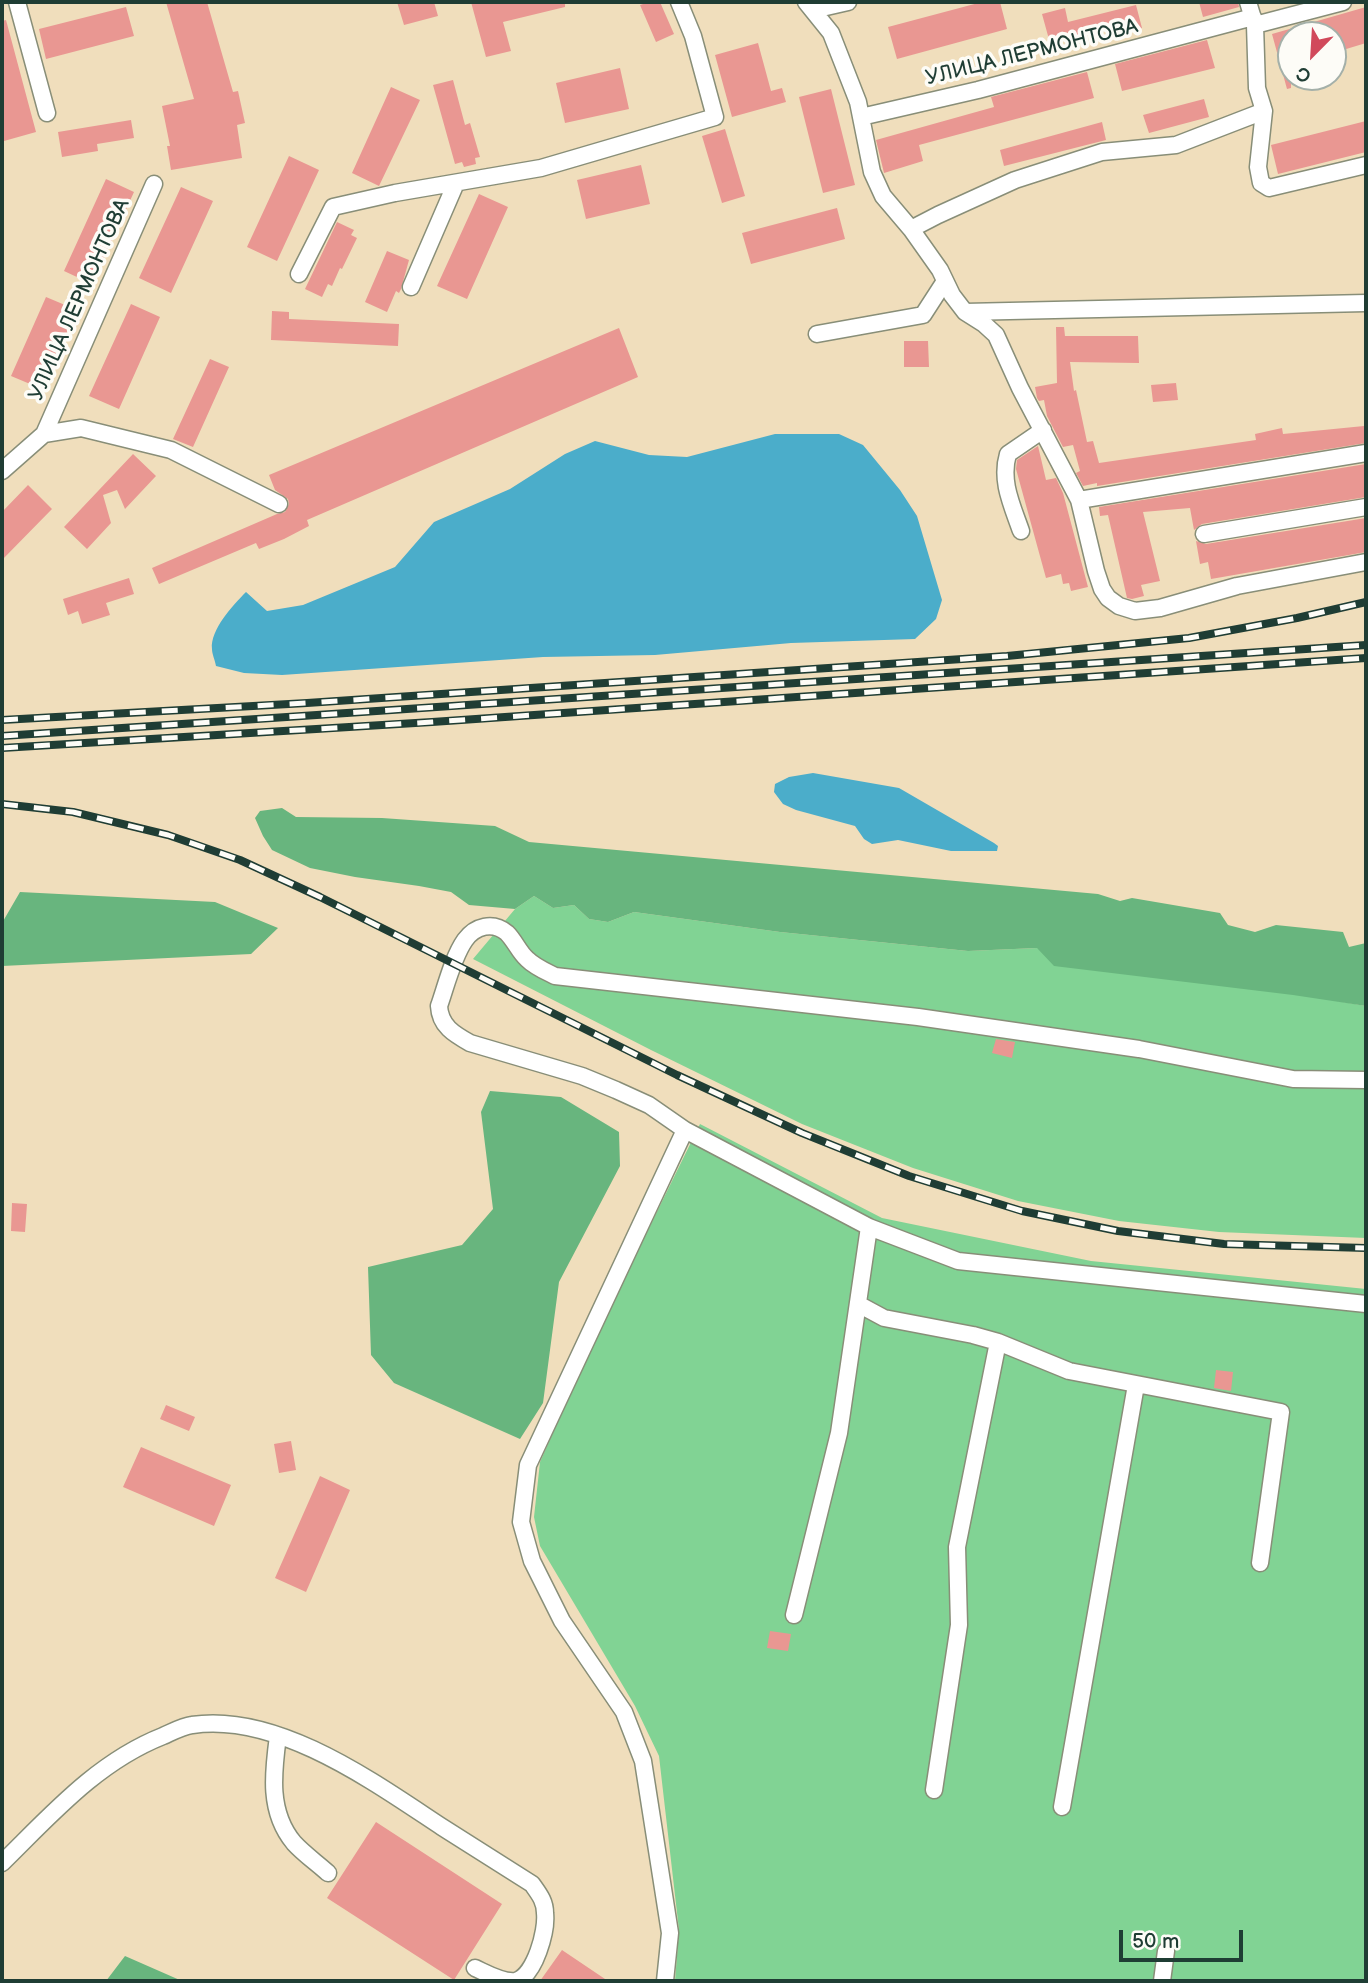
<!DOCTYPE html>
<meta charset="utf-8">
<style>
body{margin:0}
#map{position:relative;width:1368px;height:1983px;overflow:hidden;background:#f0debc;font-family:"Balsamiq Sans",sans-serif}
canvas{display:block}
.frame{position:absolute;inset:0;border:4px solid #1f3d34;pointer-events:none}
.north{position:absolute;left:1277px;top:21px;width:70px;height:70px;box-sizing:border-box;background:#fdfcf7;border:2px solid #a4b0a9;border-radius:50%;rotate:204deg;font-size:19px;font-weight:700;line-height:28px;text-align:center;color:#1f3d34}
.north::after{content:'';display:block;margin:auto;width:24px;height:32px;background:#d1495b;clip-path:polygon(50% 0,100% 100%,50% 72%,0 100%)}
.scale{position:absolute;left:1119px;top:1930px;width:124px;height:32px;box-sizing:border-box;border:4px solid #1f3d34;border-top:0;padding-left:9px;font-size:21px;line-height:24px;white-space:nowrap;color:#1f3d34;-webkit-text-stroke:5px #fdfcf7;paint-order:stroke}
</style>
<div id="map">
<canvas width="1368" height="1983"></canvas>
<div class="frame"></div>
<div class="north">С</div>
<div class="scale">50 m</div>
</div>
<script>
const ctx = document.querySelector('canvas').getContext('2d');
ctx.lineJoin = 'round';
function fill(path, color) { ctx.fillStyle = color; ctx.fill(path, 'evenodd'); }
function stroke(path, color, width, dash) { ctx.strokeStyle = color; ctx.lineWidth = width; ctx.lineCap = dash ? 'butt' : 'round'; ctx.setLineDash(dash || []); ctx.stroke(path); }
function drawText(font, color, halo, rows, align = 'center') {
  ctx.font = font + ' "Balsamiq Sans",sans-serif'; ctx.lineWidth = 7; ctx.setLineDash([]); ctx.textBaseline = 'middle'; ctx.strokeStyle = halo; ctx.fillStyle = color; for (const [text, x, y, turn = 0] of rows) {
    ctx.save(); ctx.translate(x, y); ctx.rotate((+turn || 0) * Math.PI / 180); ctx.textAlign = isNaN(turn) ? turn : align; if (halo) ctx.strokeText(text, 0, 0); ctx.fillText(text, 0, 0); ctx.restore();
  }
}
const green = new Path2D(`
 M534,896L553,908L574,905L589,919L608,922L634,912L780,932L968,951L1037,948L1366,1006V1238L1219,1232L1119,1221L1018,1201L913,1168L802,1124L651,1050L473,959L515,909Z
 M700,1124L882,1218L1091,1261L1366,1289V1981H675L679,1930L659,1756L635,1706L540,1546L534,1517L540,1462L594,1340Z`);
const forest = new Path2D(`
 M282,808L296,817L382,818L495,826L529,842L1098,894L1120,901L1132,898L1220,913L1228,925L1255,932L1276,925L1343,932L1349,947L1366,943V1006L1293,995L1054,966L1037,948L968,951L780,932L634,912L608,922L589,919L574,905L553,908L534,896L515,909L469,905L451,892L419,886L355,877L310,868L272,850L263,836L255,818L260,811Z
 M20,892L215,902L278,928L251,954L2,966V923Z
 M490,1091L561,1097L619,1132L620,1166L559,1282L543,1403L520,1439L394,1383L371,1355L368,1267L462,1245L493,1209L481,1112Z
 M125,1956L182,1981H106Z`);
const water = new Path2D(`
 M775,434H839L863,445L900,490L917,516L942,600L936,619L915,639L791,643L655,655L543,657L282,675L244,673L216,666C215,660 212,654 212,649C210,630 233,605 246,592L267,611L303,605L395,567L434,522L510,489L565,454L595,441L649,455L687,457Z
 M813,773L899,788L994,843L998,846L997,851H951L898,840L872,844L864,839L855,826L796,810L783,804L774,792L775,784L789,777Z`);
const building = new Path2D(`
 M166,2H207L233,92L238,91L245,123L237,125L242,158L171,170L167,146H170L162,106L194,99Z
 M397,2H434L438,16L404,25Z
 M471,2H565V7L503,22L511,51L486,57Z
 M649,2H660L674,34L656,42L640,5Z
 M982,2H1000L1007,29L897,59L888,27Z
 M1199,2H1238L1239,7L1203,17Z
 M1136,5L1142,28L1115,35L1113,27L1050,43L1042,14L1065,8L1068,22Z
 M126,7L134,36L46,59L39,29Z
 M1366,7V43L1333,53V35H1291V88L1287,89L1272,34Z
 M6,20L36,132L4,141L2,133V21Z
 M1207,40L1215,68L1122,91L1115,64Z
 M758,43L771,91L782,88L786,102L732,117L715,55Z
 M620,68L629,109L565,123L556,83Z
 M1087,72L1094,98L919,145L923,161L884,173L876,140L994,107L991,97Z
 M453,80L465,125L470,123L480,157L475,158L476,164L464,167L462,162L455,164L433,85Z
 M391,87L420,100L379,186L352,173Z
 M831,89L855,185L823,193L799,97Z
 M1204,99L1209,117L1149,133L1143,115Z
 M131,120L134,138L97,144L98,151L62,157L58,132Z
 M1366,121V152L1278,174L1271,145Z
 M1102,122L1106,140L1004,166L1000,150Z
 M725,129L745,196L722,203L702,136Z
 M289,156L319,170L277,261L247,247Z
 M641,165L650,204L586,219L577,180Z
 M106,179L134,192L92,284L64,271Z
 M181,187L213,201L171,293L139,278Z
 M479,194L508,207L467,299L437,286Z
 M837,208L845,239L751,264L742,233Z
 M337,222L354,230L351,235L357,238L342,269L340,268L332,286L328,284L322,297L305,289Z
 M387,251L409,260L401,289L399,293L396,291L387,312L365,302Z
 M46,297L77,310L42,389L11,376Z
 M131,304L160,317L119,409L89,396Z
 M272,311L289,312V319L399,324L398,346L271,340Z
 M1056,327H1064L1065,336H1138L1139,363L1070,362L1074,391L1076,390L1087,442L1093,441L1099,463L1256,440L1255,434L1282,428L1283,434L1364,426V430H1366V443L1097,486V483L1083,486L1076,473L1080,471L1073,445L1063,447L1047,416L1044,400L1039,401L1037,398L1035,387L1057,383Z
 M619,328L638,377L307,520L309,526L284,539L259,549L256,543L159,584L152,568L277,514L285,512L289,504L288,499L275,490L269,475Z
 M904,341H928L929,367H904Z
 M210,359L229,367L193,447L173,439Z
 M1176,383L1178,400L1153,402L1151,385Z
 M1038,446L1046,480L1056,478L1063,493L1088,587L1071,591L1069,583L1063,584L1061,574L1046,578L1016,469L1017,460Z
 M133,454L156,476L125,509L117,490L103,495L111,523L87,549L64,527Z
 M1366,464V497L1202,524L1194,530L1190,508L1143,512L1160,581L1141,585L1144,596L1132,599L1127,598L1108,515L1100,516L1099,507Z
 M28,485L52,509L2,560V512Z
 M1366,518V552L1211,579L1208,562L1200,564L1196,541L1206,544Z
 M129,578L134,594L106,603L110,615L82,624L78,611L68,615L63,599Z
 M996,1039L1015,1042L1012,1058L992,1053Z
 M12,1203L27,1204L25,1232L11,1231Z
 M1216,1370L1233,1372L1231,1391L1214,1388Z
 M166,1405L195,1417L189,1431L160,1419Z
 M291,1441L296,1470L279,1473L274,1444Z
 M141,1447L231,1485L214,1526L123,1487Z
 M320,1476L350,1490L306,1592L275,1578Z
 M770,1631L791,1634L788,1651L767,1648Z
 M376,1822L502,1904L454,1980L327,1898Z
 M562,1950L608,1981H540Z`);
const minor = new Path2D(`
 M17,2L47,113
 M806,2L831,33L858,102L872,172L883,196L911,229L940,270L952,295L965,312L984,324L996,335L1020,388L1079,500L1096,571L1102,589L1108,598L1119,606L1135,611L1160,608L1237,586L1366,562
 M1248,2L1255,25L1257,88L1264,111L1258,167L1261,183L1269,188L1366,165
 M813,10L848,2
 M1255,25L1343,2
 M861,117L978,90L1253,17
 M911,229L938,215L1015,180L1102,152L1176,145L1264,111
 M299,274L333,207L395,193L541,168L715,117L693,36L679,2
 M411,287L456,183
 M965,312L1366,303
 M817,334L923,315L945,281
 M44,434L154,184
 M2,471L44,434L81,428L171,450L279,504
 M1079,500L1366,453
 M1021,531C1012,505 1000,481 1008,454L1043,430
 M1204,534L1366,507
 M1366,1080L1293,1079L1139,1049L918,1017L555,976C545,971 535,967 527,959C519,952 515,941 507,933C493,921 475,926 465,940C453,957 446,986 439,1006C440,1026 454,1034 470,1043L582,1076L616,1090L649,1105L685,1130L869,1227L958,1261L1366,1304
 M858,1304L884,1318L973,1335L998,1342L957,1547L959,1625L934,1790
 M998,1342L1069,1371L1281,1412L1260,1563
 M794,1615L839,1433L869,1227
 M278,1736C273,1773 268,1812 294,1843C304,1854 317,1863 328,1873
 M1062,1807L1136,1385
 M2,1863C51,1815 97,1762 163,1736C172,1732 183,1726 192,1725C278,1712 375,1783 442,1827C472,1846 502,1865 532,1884C539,1894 545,1901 545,1913C547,1931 535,1975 516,1981C503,1983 486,1973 475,1968
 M665,1981L670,1933L643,1761L624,1712L562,1621L532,1561L521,1522L528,1465L685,1130
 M1162,1981L1166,1951`);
const rail = new Path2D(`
 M2,720L307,703L1007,656L1189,638L1297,618L1366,602
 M2,736L1366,645
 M2,748L432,722L1366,658
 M2,804L73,812L168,835L240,860L320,897L677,1075L802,1133L909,1176L1022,1211L1118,1231L1224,1244L1366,1248`);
const streetNames = [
 ["УЛИЦА ЛЕРМОНТОВА",1032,53,-14],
 ["УЛИЦА ЛЕРМОНТОВА",80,300,-66]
];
fill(green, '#81d394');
fill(forest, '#68b57e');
fill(water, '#4badca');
fill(building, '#e99792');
stroke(minor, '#888e78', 19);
stroke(minor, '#fff', 16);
stroke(rail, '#1f3d34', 8);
stroke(rail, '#fdfcf7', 5, [16]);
drawText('21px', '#1f3d34', '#fdfcf7', streetNames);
</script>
